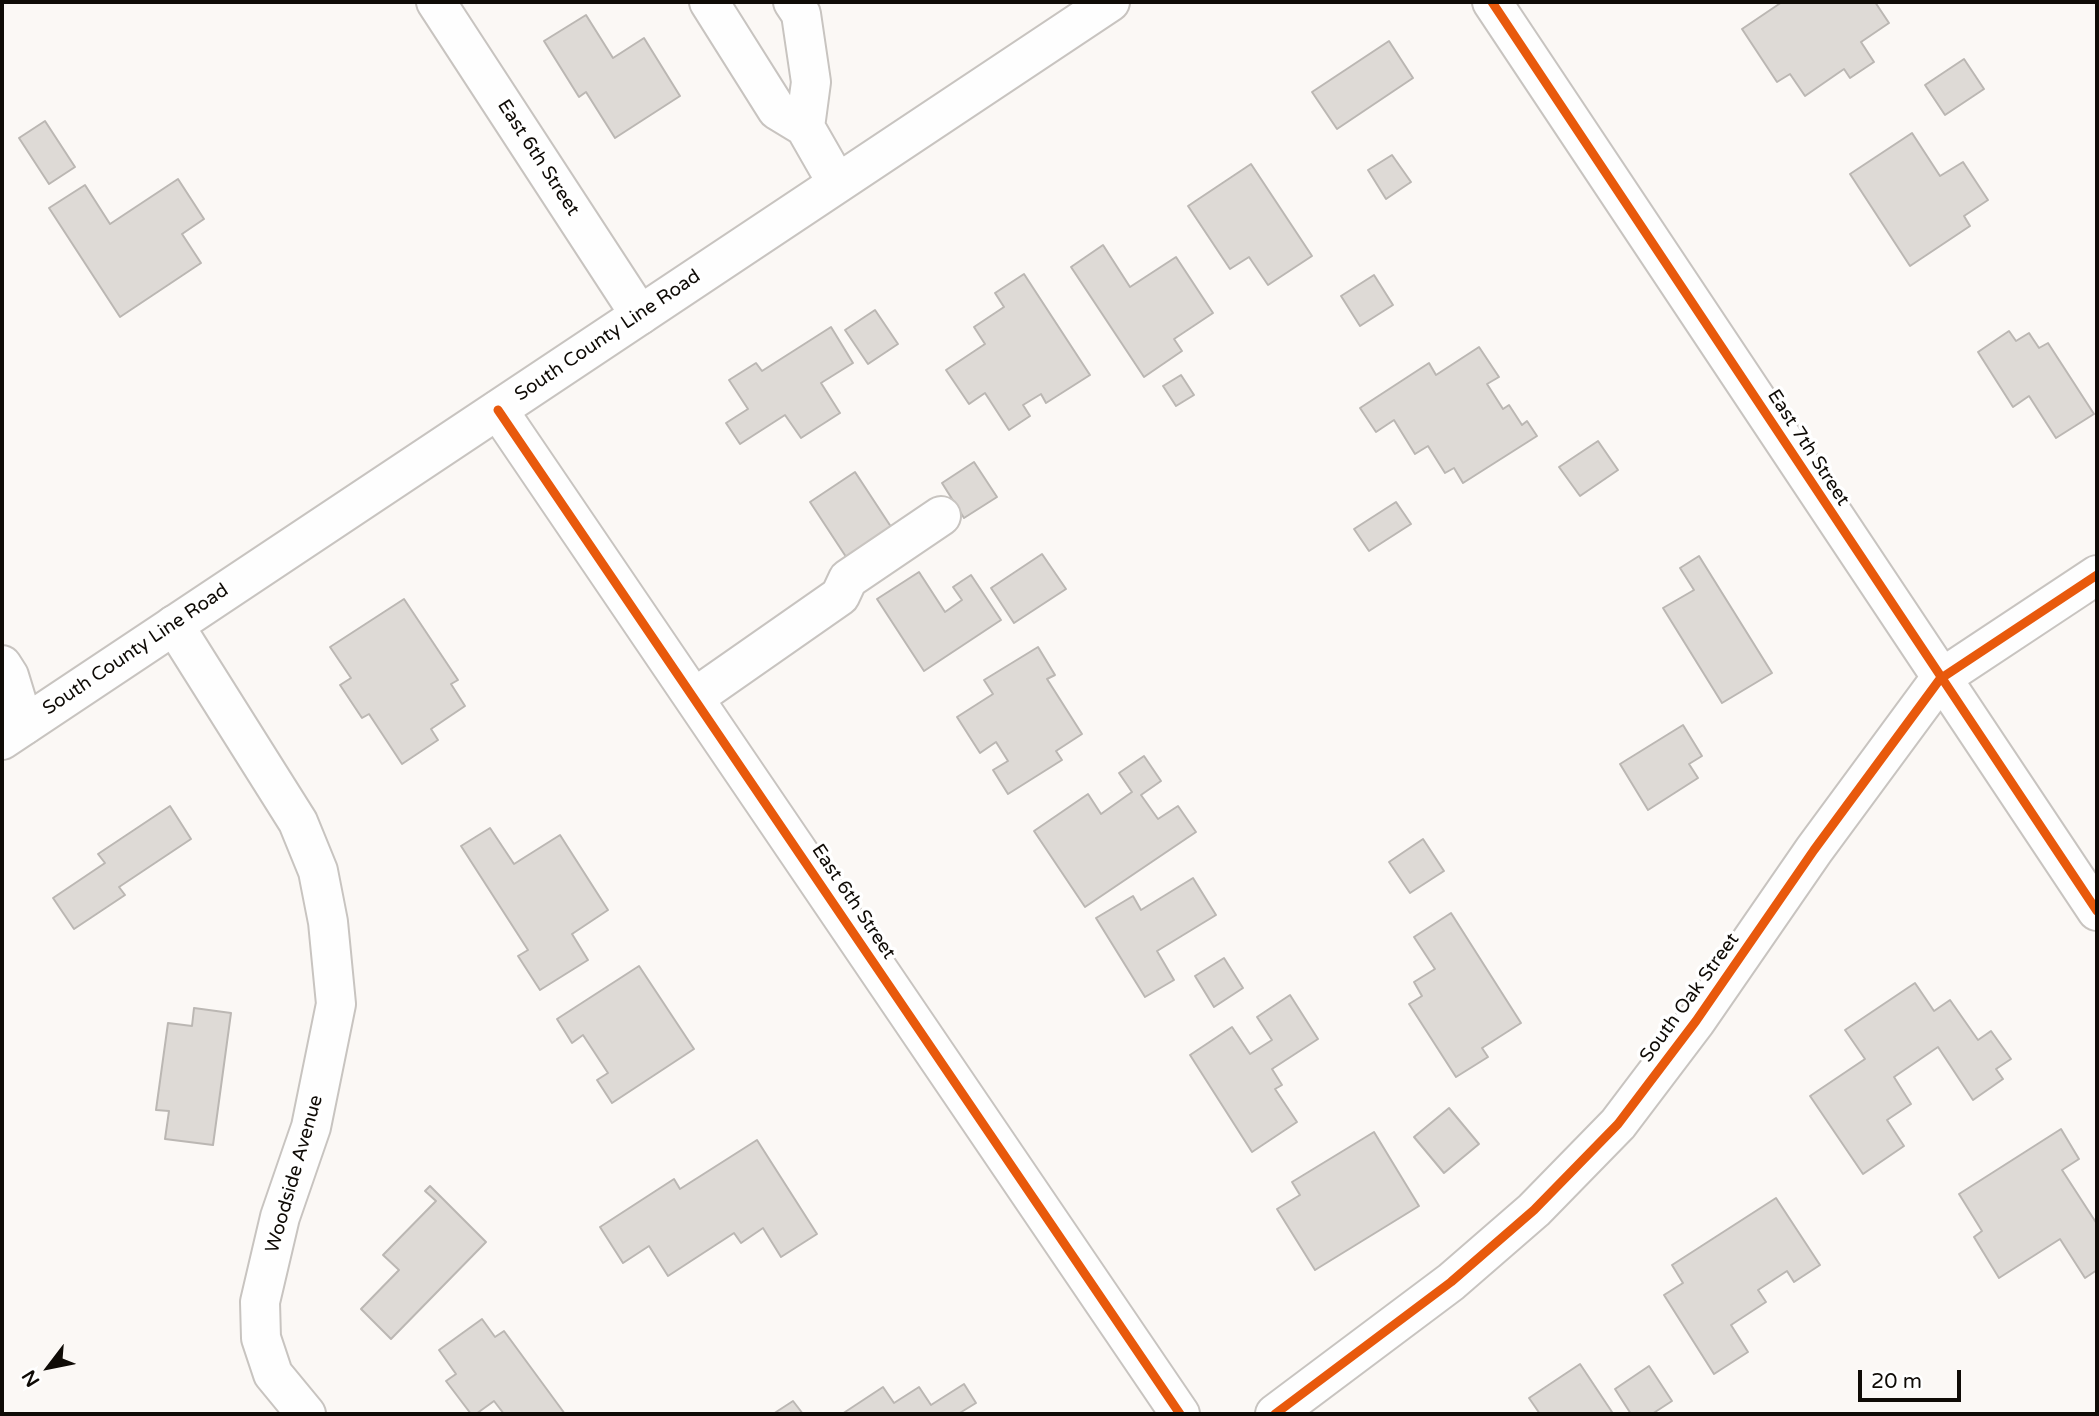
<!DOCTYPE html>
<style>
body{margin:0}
#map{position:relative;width:2099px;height:1416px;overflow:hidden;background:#fbf8f5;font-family:"Varela Round",sans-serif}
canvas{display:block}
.frame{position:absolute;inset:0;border:4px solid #0f0b06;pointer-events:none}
.north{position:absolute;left:14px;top:1332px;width:70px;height:70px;-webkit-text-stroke:5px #fff;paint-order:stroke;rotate:238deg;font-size:19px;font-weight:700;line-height:28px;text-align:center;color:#0f0b06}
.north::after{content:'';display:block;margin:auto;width:24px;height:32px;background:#0f0b06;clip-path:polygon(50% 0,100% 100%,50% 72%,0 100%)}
.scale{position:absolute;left:1858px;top:1370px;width:103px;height:32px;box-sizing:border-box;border:4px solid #0f0b06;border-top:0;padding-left:9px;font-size:21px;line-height:24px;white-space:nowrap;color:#0f0b06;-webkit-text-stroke:5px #fff;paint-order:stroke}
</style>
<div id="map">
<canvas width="2099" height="1416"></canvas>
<div class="frame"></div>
<div class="north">N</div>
<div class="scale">20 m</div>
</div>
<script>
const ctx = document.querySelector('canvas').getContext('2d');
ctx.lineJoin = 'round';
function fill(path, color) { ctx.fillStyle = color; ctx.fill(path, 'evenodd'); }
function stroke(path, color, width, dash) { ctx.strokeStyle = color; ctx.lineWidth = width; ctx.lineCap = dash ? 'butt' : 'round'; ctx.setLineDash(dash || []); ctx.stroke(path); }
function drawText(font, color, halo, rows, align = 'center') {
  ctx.font = font + ' "Varela Round",sans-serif'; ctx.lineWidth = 7; ctx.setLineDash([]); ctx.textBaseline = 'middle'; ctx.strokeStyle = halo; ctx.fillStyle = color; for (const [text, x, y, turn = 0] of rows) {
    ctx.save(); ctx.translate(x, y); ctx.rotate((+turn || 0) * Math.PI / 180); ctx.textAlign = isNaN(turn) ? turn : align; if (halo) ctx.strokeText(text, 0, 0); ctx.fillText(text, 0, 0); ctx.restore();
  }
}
const building = new Path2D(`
 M1782,2H1875L1889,23L1861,42L1874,62L1850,78L1844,69L1805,96L1790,74L1777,82L1742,29Z
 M586,15L613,58L644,38L680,96L615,138L586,92L579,97L544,41Z
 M1389,41L1413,78L1337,129L1312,92Z
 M1964,59L1984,89L1945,115L1925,85Z
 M45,121L75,167L49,184L19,138Z
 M1912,133L1940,176L1963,162L1988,200L1964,216L1970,226L1910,266L1850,174Z
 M1392,155L1411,182L1386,199L1368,170Z
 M1251,164L1312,256L1268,285L1249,257L1230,269L1188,206Z
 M178,179L204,219L182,234L201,263L120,317L49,208L85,185L110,224Z
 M1103,245L1130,287L1176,257L1213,313L1174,339L1182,351L1144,377L1071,267Z
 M1024,274L1090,375L1046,403L1041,394L1023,405L1030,416L1009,430L985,393L969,404L946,370L985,344L974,327L1004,307L995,293Z
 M1374,275L1393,305L1360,326L1341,296Z
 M875,310L898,344L868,364L845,330Z
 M831,327L853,363L821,383L840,413L801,438L785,415L740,444L726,423L748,409L729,380L756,363L762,371Z
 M2009,331L2016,341L2029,333L2039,348L2048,343L2094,414L2056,438L2029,396L2013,407L1978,352Z
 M1479,347L1499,377L1487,384L1503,409L1509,405L1522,425L1527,421L1537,436L1463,483L1454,468L1445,473L1428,446L1415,454L1394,420L1376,432L1360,408L1429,363L1436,375Z
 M1181,375L1194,395L1176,406L1163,386Z
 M1598,441L1618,470L1580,496L1559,467Z
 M974,462L997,497L964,518L942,483Z
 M855,472L901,542L856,572L810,502Z
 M1396,502L1411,524L1369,551L1354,529Z
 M1042,554L1066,589L1014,623L991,588Z
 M1699,556L1772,673L1722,703L1663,608L1694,590L1680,568Z
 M919,572L945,612L962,600L953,587L971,575L1001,620L924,671L877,599Z
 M404,599L458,680L451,684L465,706L431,729L438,740L402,764L369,714L362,718L340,685L351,678L330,647Z
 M1038,647L1055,675L1047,679L1082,734L1056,751L1062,760L1008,794L993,770L1008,761L996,742L980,753L957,717L993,694L984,680Z
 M1683,725L1702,756L1689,764L1698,778L1648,810L1620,764Z
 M1144,756L1161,781L1141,795L1158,819L1178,806L1196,832L1085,907L1034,831L1088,794L1101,814L1132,792L1119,773Z
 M170,806L191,839L119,887L125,895L74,929L53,898L105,863L98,854Z
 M490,828L514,864L560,835L608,910L572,934L588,960L540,990L518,956L528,950L461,846Z
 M1423,839L1444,871L1410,893L1389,862Z
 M1193,878L1216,915L1157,951L1174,980L1145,997L1096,918L1133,896L1141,910Z
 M1451,913L1521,1023L1482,1048L1488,1057L1456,1077L1409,1004L1422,996L1414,982L1435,969L1414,937Z
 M1224,958L1243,988L1214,1007L1195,976Z
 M639,966L694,1049L612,1103L597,1080L608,1073L583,1035L572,1043L557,1019Z
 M1915,983L1934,1011L1950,1000L1978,1040L1991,1031L2011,1059L1996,1069L2003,1079L1973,1100L1938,1047L1894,1077L1911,1104L1887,1120L1904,1146L1863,1174L1810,1096L1865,1059L1845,1030Z
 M1290,995L1318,1039L1272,1069L1282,1085L1275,1089L1297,1122L1252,1152L1190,1055L1232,1027L1250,1054L1272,1040L1257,1017Z
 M194,1008L231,1013L213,1145L165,1139L169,1111L156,1110L168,1023L192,1026Z
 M1449,1108L1479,1144L1444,1173L1414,1137Z
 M2061,1129L2079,1159L2062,1170L2097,1224V1270L2085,1278L2060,1239L1999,1278L1974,1237L1982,1231L1959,1194Z
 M1374,1132L1419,1206L1315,1270L1277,1209L1300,1195L1292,1182Z
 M757,1140L817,1234L781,1257L763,1228L741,1243L734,1233L668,1276L649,1246L623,1263L600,1227L674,1179L680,1189Z
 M430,1186L486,1242L391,1339L361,1309L399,1270L383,1255L436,1201L425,1191Z
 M1776,1198L1820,1265L1794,1282L1787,1271L1758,1290L1766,1302L1731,1325L1748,1352L1714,1374L1664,1295L1683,1283L1672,1265Z
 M482,1319L495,1337L504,1331L565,1414H504L494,1401L476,1414H471L446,1381L456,1374L439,1350Z
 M1580,1364L1612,1412L1608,1414H1540L1529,1398Z
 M1649,1366L1672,1401L1652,1414H1631L1615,1389Z
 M964,1384L976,1403L958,1414H842L883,1387L894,1403L919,1387L931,1405Z
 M793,1401L803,1414H773Z`);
const minor = new Path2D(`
 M436,2L640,315
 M709,2L777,110L805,127
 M793,2L801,14L811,82L805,127L837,183
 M1492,2L2097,911
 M498,410L1180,1414
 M174,625L298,822L318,871L328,922L336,1004L311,1127L280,1217L260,1302L261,1338L273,1374L306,1414
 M2,665L9,676L24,725
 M694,698L840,596L848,579L941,516
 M1275,1414L1451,1282L1534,1210L1618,1124L1696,1021L1814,850L1940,679L2097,575`);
const major = new Path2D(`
 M2,740L1110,2`);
const cycleway = new Path2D(`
 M1492,2L2097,911
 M498,410L1180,1414
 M1275,1414L1451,1282L1534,1210L1618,1124L1696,1021L1814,850L1940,679L2097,575`);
const streetNames = [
 ["East 6th Street",538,158,57],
 ["South County Line Road",608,336,-34],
 ["East 7th Street",1808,448,57],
 ["South County Line Road",136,650,-34],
 ["East 6th Street",853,902,56],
 ["South Oak Street",1690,998,-54],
 ["Woodside Avenue",295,1174,-74]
];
fill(building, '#dedad6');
stroke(building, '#bbb7b3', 2);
stroke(minor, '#c8c4c0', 42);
stroke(major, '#c8c4c0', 42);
stroke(minor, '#fefefe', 38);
stroke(major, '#fefefe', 38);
stroke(cycleway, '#e8590c', 9);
drawText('19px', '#0f0b06', '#fff', streetNames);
</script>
